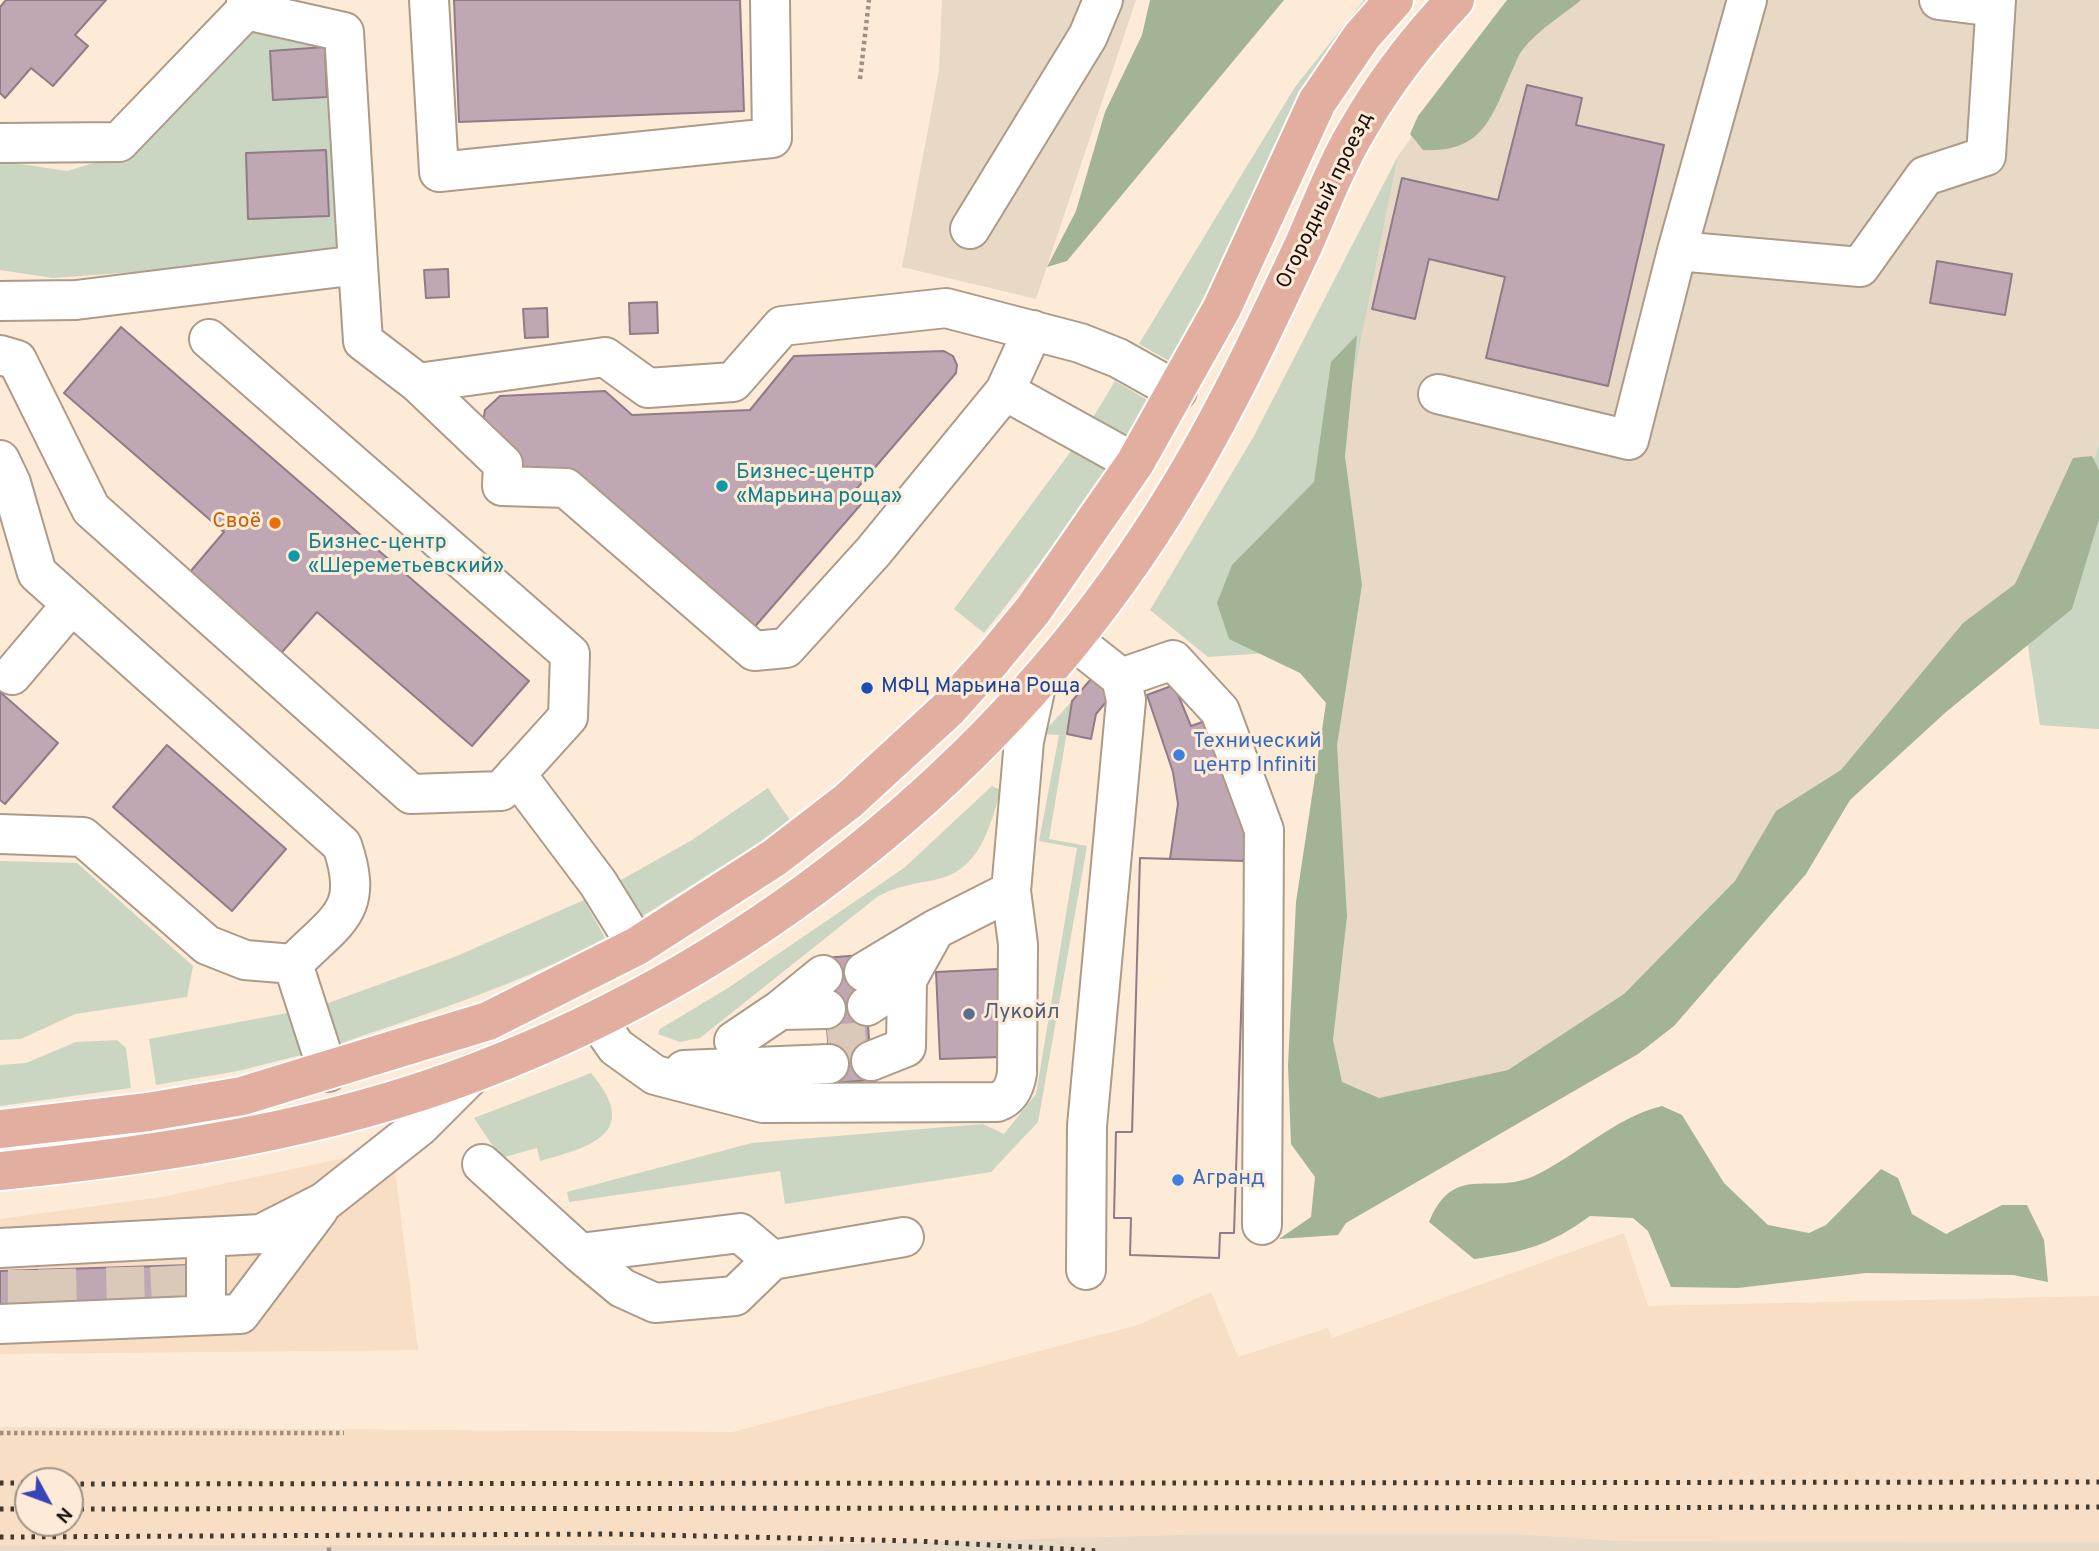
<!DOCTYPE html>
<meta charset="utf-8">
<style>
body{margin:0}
#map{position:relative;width:2099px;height:1551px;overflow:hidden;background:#fdead7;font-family:Overpass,sans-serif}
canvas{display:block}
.north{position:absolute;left:14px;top:1467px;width:70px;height:70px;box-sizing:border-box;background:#fdead7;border:2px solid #a19385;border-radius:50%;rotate:131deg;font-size:19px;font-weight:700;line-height:28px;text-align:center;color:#161009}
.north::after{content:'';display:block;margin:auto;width:24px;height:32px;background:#3845b8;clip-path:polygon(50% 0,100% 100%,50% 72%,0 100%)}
</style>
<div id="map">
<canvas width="2099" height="1551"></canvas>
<div class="north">N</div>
</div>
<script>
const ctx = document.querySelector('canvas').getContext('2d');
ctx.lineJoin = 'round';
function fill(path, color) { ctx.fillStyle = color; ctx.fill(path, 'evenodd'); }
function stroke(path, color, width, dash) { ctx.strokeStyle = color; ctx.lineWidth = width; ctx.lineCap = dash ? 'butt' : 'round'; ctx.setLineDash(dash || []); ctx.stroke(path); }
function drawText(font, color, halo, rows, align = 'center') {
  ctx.font = font + ' Overpass,sans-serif'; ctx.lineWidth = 6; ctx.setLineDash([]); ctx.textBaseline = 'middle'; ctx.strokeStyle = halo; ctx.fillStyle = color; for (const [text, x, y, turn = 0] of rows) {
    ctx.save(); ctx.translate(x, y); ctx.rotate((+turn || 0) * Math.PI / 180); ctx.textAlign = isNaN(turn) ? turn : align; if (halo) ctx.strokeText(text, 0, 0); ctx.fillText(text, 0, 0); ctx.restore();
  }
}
const built = new Path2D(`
 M392,1148L418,1350L0,1354V1219L162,1197Z
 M1624,1233L1648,1306L2099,1296V1542L1622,1541L1516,1534H1211L810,1545L0,1546V1427L733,1432L1138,1325L1211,1292L1238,1357L1328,1328L1332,1338ZM28,1481H70V1523H28Z`);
const industrial = new Path2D(`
 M942,0H1136L1036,299L902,267L939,71Z
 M1539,0H2099V729L2040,725L2022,600L1636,1051L1343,1220L1308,987L1345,420L1398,156L1441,96Z
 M1211,1534H1516L1622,1541L2099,1542V1551H0V1546L65,1545H810Z`);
const green = new Path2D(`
 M1364,0H1370L1171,362L1139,344L1295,87Z
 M247,20L334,41L342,257L53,278L0,270V161L67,171L124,154Z
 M1398,156L1345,420L1327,649L1208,657L1150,610L1254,436Z
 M1115,381L1149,401L1126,442L1091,421Z
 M2099,444V729L2040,725L2021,599L2079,507Z
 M1074,447L1109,467L1062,535L984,633L954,609Z
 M1072,701L1049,839L1087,846L1038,1122L991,1172L785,1204L780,1171L569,1202L567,1192L752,1143L983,1124L1004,1134L1036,1094L1077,848L1039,841L1059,735L1042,734Z
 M992,786L1001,790C989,829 980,871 934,880C913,884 897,886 877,897L700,1038L680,1042L658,1034L660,1029L728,988L904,868Z
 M768,788L790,820L762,841L641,917L621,880L692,840Z
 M0,861L77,863L193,966L187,997L75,1014L21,1039L0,1040Z
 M584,900L605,938C519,985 425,1014 333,1046L320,1006L457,956Z
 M298,1011L309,1053L238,1071L156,1085L149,1039Z
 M117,1040L126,1048L131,1088L0,1106V1065L26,1063L76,1042Z
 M591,1073C642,1133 591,1147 540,1161L537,1148L501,1158L474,1118Z`);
const forest = new Path2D(`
 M1150,0H1284L1067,261L1047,267L1076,211L1105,112L1142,35Z
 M1507,0H1581C1563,15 1538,30 1523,49C1518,55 1515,65 1511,73C1491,119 1482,153 1423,150L1410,134L1418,116Z
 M1357,335L1345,456L1362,585L1337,745L1347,916L1333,1040L1342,1082L1379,1098L1508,1070L1624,994L1735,881L1776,811L1841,770L1963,623L2015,584L2073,458L2092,456L2099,470V519L2072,609L1946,712L1850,800L1806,874L1674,1026L1638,1054L1346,1223L1338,1235L1279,1239L1311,1217L1315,1177L1291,1144L1288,1065L1296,902L1326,703L1300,673L1229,639L1217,603L1232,565L1314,482L1331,362Z
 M1662,1106L1682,1115L1724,1183L1768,1225L1809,1233L1826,1225L1881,1169L1898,1178L1912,1214L1946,1234L2002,1205H2027L2044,1240L2048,1282L2013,1275L1866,1273L1738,1288L1671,1287L1648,1231L1633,1218L1590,1216C1549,1246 1523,1252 1474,1259L1429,1222C1454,1162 1489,1196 1534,1176C1578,1155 1614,1118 1662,1106Z`);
const building = new Path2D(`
 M6,0H106L75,35L88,46L53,86L31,68L5,98L0,93V7Z
 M454,0H740L744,111L459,122Z
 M325,47L327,97L273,100L270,51Z
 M1527,85L1582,98L1576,125L1664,145L1608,386L1486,358L1505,277L1429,259L1415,319L1372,309L1402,178L1498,200Z
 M326,150L329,216L248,219L246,153Z
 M1937,261L2012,274L2005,315L1930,303Z
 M448,269L449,297L426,298L424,270Z
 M657,302L658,333L630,334L629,303Z
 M547,308L548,337L525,338L523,309Z
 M121,327L529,681L472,746L317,612L276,659L184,579L224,532L64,393Z
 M944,351L953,356L957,365L956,373L853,493L863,502L752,630L514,478L483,422L485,410L500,396L605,391L632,415L750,410L794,356Z
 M1092,678L1111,696L1096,714L1091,739L1067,734L1072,701Z
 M1174,685L1191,726L1208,720L1247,832L1234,1233H1220L1219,1258L1130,1255L1131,1218H1114L1116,1132H1132L1140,858L1170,859L1178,804L1173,772L1147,695Z
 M0,692L58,743L5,804L0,800Z
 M167,745L286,849L232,911L113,807Z
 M1140,858L1246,861L1234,1233H1220L1219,1258L1130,1255L1131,1218H1114L1116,1132H1132Z
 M863,955L872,1080L831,1083L822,958Z
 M998,969L1001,1057L940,1059L936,972Z
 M191,1265L193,1304L0,1310V1271Z`);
const minorTunnel = new Path2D(`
 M828,1044L869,1041
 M169,1266L171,1304
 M125,1267L126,1306
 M57,1269L58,1308
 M27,1270V1309`);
const path = new Path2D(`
 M860,79L869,0
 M0,1433H344
 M329,1551V1547`);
const minor = new Path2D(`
 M429,0L439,172L772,138L770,0
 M1747,0L1677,251L1860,267L1925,176L1986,156L1996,0
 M1939,0L1995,7
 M0,143L119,142L246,10V0
 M970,229L1088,36L1103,0
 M358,265L363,341L418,383
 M0,301L76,300L358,265L344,32L246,10
 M1033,330L1005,391L873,552L786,648L754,651L566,488L502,486L503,464L418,383L605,357L648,388L733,382L782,326L946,308L1080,343L1118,358L1177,391
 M0,355L17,360L91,509L411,794L501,791L568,717L570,654L209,339
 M1005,391L1135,463
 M1438,394L1629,440L1677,251
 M0,460L11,483L37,573L342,845C365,912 337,919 293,964L245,960L207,945L83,837L0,834
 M1073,640L1121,678L1126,700L1087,1126L1086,1270
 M12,675L72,604
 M1121,678L1173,660L1220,711L1264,830L1262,1225
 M516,774L598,883L637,946
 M293,964L328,1072
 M864,972L934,930L1011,891
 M867,1006L907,980
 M780,1010L823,975
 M598,1021L616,1047L655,1075L763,1103L997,1102C1011,1097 1015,1086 1017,1073L1018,944L1011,891L1024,741L1036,686
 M734,1041L780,1010L826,1009
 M871,1061L906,1047L907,980L933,933
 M684,1070L829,1064
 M482,1164L580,1253L740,1233L772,1260L904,1237
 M0,1248L261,1234L324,1202L420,1126L473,1073
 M580,1253L622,1288L655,1303L735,1296L772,1260
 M206,1315V1237
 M0,1324L240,1314L319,1209`);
const major = new Path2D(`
 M0,1129L148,1112L242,1096L488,1021L637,946L774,858L848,801L948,709L991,661L1033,610L1135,463L1222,308L1317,102L1362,36L1394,0
 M0,1171C160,1155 325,1130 476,1072C766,961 1023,751 1182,483C1228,406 1266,325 1304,244C1321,205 1337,163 1359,127C1385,82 1419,38 1455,0`);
const rail = new Path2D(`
 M0,1483H28
 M70,1484L2099,1482
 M0,1509H28
 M70,1509L2099,1507
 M0,1537L614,1534L916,1541L1101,1551`);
const markers = [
 [722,486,7,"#0f9aa8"],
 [275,523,7,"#e8710a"],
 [294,556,7,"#0f9aa8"],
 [867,688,7,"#1a4fb4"],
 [1179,755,7,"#3f7fe0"],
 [969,1014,7,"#5c6f8a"],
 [1178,1180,7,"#3f7fe0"]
];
const streetNames = [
 ["Огородный проезд",1326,201,-64]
];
const cultureNames = [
 ["Бизнес-центр",736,474],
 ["«Марьина роща»",736,498],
 ["Бизнес-центр",308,544],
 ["«Шереметьевский»",308,568]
];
const foodNames = [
 ["Своё",261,523]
];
const transitNames = [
 ["МФЦ Марьина Роща",881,688]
];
const shopNames = [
 ["Технический",1193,743],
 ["центр Infiniti",1193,767],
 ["Агранд",1192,1180]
];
const serviceNames = [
 ["Лукойл",983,1014]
];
fill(built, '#f7dec5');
fill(industrial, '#e8d9c7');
fill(green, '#cad6c1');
fill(forest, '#a3b396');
fill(building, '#bfa7b4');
stroke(building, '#917b87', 2);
stroke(minorTunnel, '#dac9b8', 38, [38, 19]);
stroke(minor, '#ad9b89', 42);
stroke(major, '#fff', 42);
stroke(path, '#9c8f81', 4.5, [3.5, 3.5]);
stroke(minor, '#fff', 38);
stroke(major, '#e2ae9f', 38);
stroke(rail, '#413930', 5, [3.5, 7]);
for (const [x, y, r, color] of markers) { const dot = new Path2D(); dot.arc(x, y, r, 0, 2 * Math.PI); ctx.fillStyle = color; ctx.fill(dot); stroke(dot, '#fdead7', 2.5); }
drawText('21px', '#161009', '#fdead7', streetNames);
drawText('21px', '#0d838f', '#fdead7', cultureNames, 'left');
drawText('21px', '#c56008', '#fdead7', foodNames, 'right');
drawText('21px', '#164399', '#fdead7', transitNames, 'left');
drawText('21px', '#366cbe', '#fdead7', shopNames, 'left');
drawText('21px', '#4e5e75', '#fdead7', serviceNames, 'left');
</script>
